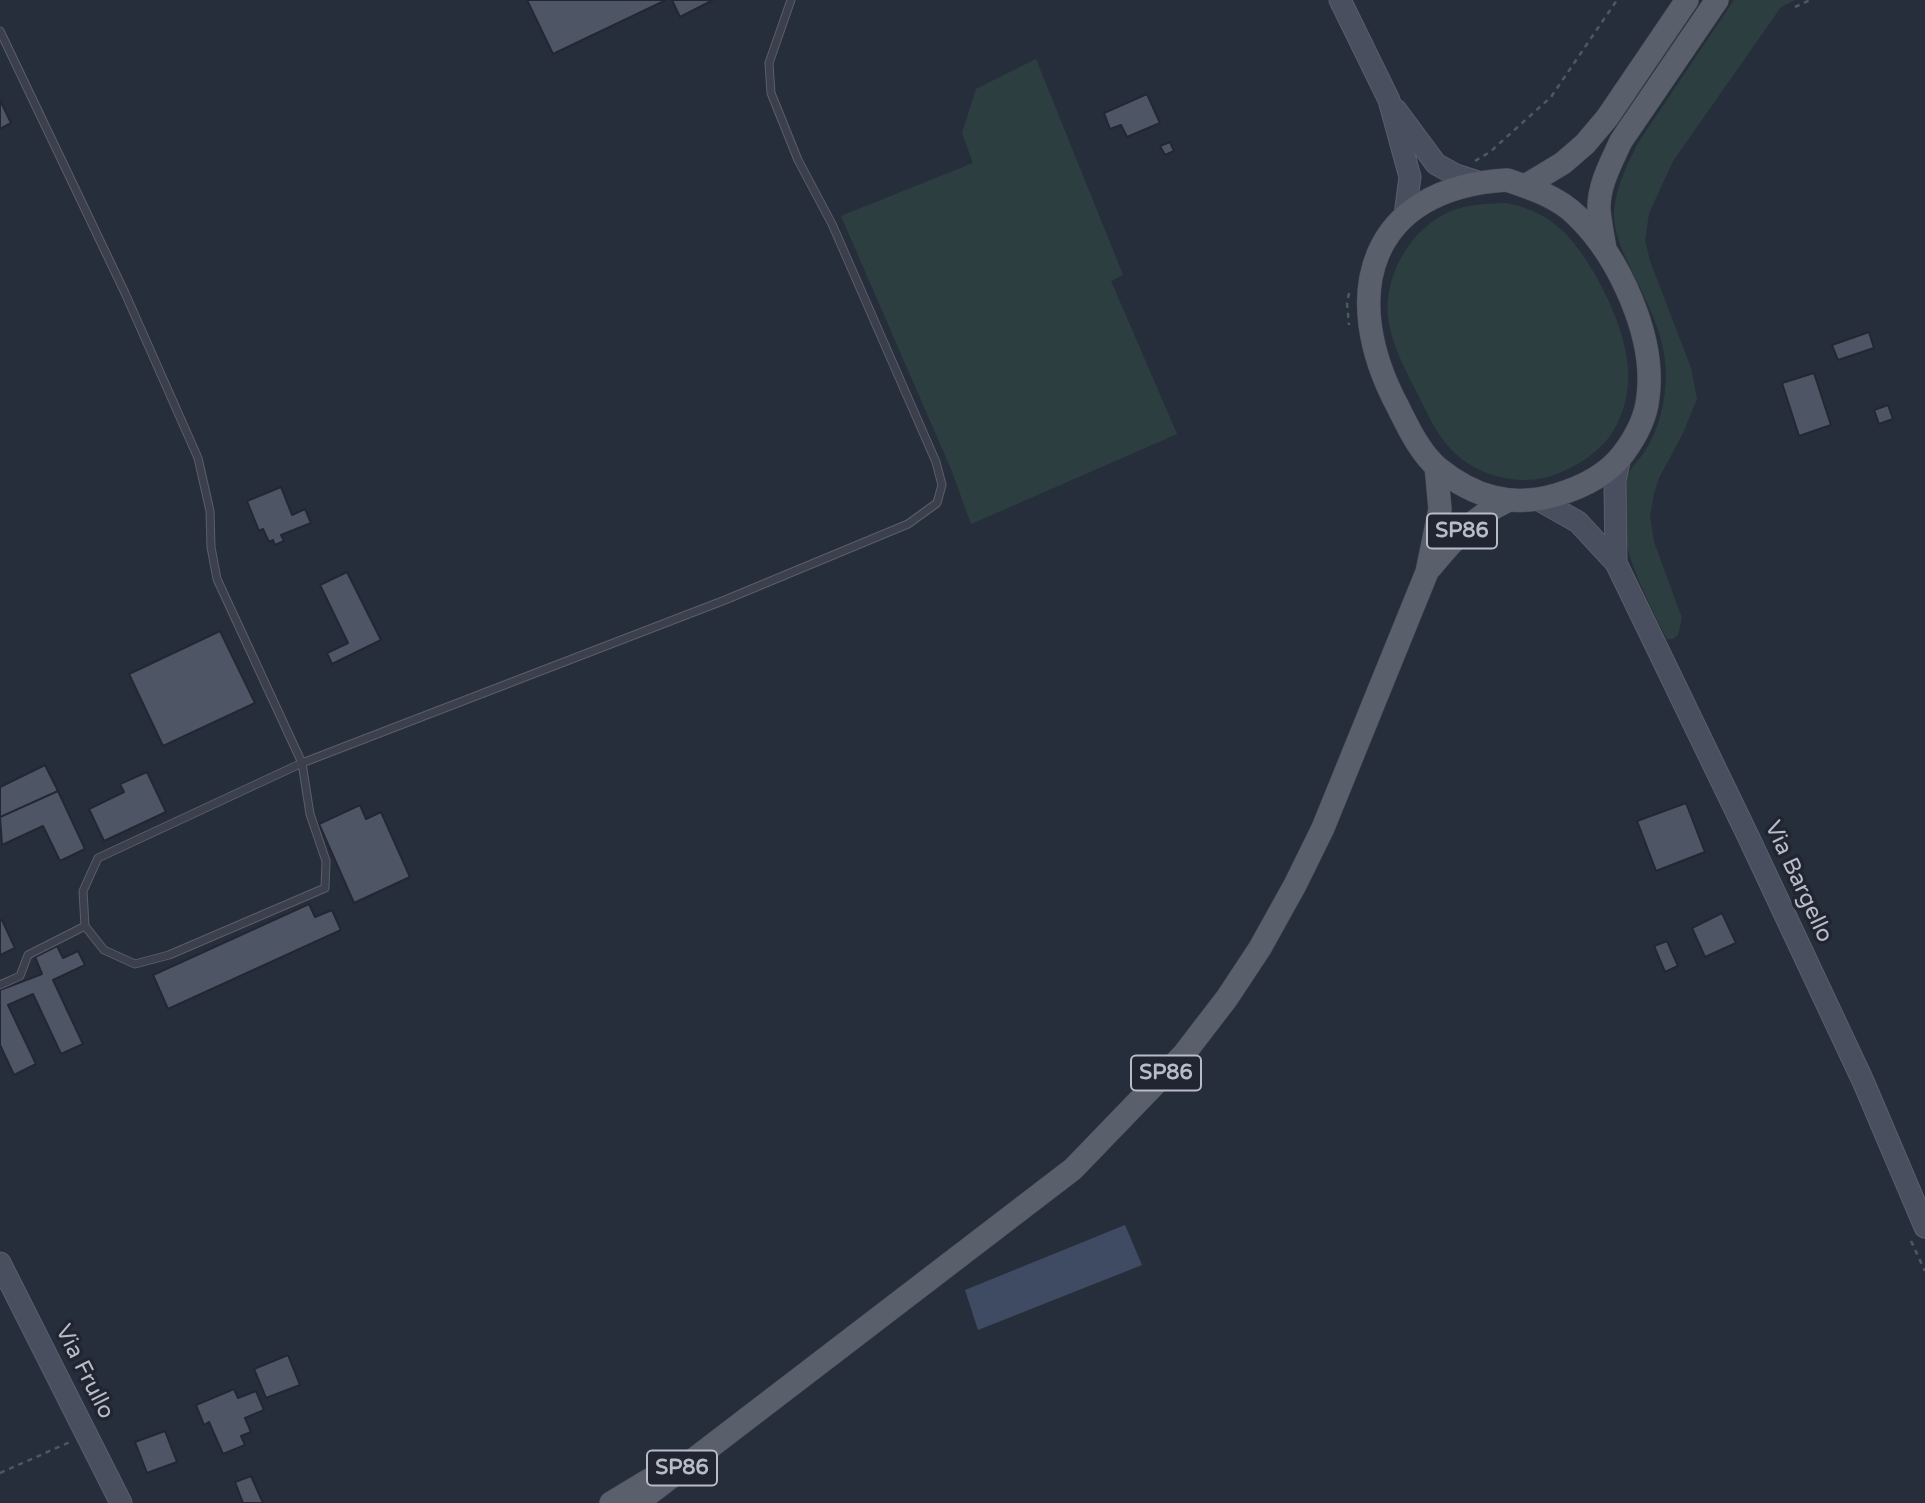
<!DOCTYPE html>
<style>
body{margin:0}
canvas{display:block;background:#272e3b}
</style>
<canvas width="1925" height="1503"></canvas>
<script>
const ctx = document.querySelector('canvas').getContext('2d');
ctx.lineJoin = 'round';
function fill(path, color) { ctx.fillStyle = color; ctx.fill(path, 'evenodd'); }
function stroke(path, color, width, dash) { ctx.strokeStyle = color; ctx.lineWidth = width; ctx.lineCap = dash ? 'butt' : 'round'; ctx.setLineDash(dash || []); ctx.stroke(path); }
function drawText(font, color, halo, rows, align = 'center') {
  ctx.font = font + ' "Varela Round",sans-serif'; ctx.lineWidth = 7; ctx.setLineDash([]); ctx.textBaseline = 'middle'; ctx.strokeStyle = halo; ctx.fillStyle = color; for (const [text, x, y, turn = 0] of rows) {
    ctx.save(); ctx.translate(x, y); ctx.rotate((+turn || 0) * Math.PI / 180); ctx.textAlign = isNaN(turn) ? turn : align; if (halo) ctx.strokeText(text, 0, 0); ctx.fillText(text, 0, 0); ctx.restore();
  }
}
const green = new Path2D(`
 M1734,0H1795L1781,7L1673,161L1649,213L1645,240L1650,261L1691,368L1697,399L1682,435L1659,478L1654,493L1650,516L1654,542L1682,618L1678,635L1673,639H1667C1645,594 1608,529 1627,477C1631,467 1639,460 1645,451C1659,429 1666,400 1666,375C1666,336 1647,303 1631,269C1623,251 1614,234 1614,214C1615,189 1627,165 1638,143Z
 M1036,59L1123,275L1111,281L1177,434L971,524L951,469L841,216L973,163L962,133L976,89Z
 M1505,203C1522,206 1539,212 1553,223C1586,246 1623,320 1627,360C1631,387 1625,414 1610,436C1597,453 1579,465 1559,473C1522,489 1474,476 1448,446C1434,430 1426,410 1416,391C1405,369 1391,343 1388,317C1384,272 1414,223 1457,209C1473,204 1489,204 1505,203Z`);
const water = new Path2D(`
 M1125,1225L1142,1265L978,1330L965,1290Z`);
const building = new Path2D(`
 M527,0H666L553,54Z
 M672,0H713L680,17Z
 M1147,94L1160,123L1127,137L1121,125L1110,129L1104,113Z
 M0,100L11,123L0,129Z
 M1170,142L1174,151L1165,155L1160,146Z
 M1869,332L1874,348L1838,360L1832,345Z
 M1814,373L1831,425L1799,436L1782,383Z
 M1888,405L1893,419L1879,424L1874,410Z
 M281,487L292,515L305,509L311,523L281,535L284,541L275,545L273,540L269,542L263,529L259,531L247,501Z
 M347,572L381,640L332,664L327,653L348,643L320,585Z
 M220,631L255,703L163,746L129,674Z
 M45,765L58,791L0,817V787Z
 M147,772L166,812L104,841L89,809L124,792L120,784Z
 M58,791L85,849L60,861L43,826L2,845L0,817Z
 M1686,803L1705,852L1656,871L1637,821Z
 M360,805L366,819L381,812L410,877L354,903L319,824Z
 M309,904L315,917L332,910L341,930L168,1009L153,975Z
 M1722,913L1736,943L1705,957L1692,928Z
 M0,920H2L15,948L0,955Z
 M1667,941L1678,966L1665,972L1654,946Z
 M57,946L63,958L78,951L85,965L53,980L83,1044L61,1054L33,994L8,1005L36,1064L14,1075L0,1045V990L42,974L35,957Z
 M288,1355L300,1385L266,1398L254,1369Z
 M234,1389L238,1398L256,1391L264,1410L245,1418L251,1432L241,1436L245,1445L223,1454L209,1422L204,1425L196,1405Z
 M165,1431L177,1462L147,1473L135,1442Z
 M251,1476L263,1503H243L235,1482Z`);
const path = new Path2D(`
 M1795,7L1810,0
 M1475,161L1490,152L1551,97L1617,0
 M1349,293L1347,304L1349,325
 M1911,1241L1925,1271
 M0,1473L70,1442`);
const lane = new Path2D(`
 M0,31L125,293L198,458L210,511L211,547L217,579L302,763L725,600L908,524L937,503L942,485L936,462L832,224L798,160L771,93L769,63L791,0
 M0,985L20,976L28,955L85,926L83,891L98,858L302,763L310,814L326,861L325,888L169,955L135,964L104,950L85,926`);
const secondary = new Path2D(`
 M1340,0L1389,100L1410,177L1405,215
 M1396,110L1436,164L1456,175L1478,182
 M1539,500L1578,522L1616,563L1748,836L1863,1081L1925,1227
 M1616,563L1615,480L1620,458
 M0,1263L121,1503`);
const primary = new Path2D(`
 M1507,180C1531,188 1558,197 1577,216C1619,257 1656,337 1648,397C1646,418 1635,438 1623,454C1607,475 1580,488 1556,495C1511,508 1474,497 1438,468C1420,453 1408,427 1398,407C1338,295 1368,188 1507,180Z
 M1525,186L1563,163L1585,144L1607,118L1687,0
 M1605,249C1603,236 1600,223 1599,210C1598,186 1611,163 1621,141L1717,0
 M1431,567C1453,540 1475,516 1507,501
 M611,1503L649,1480
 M637,1503L1073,1169L1184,1054L1227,998L1260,948L1295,885L1323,828L1427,572L1440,509L1436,466`);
const shields = [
 [1462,531,70],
 [1166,1073,70],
 [682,1468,70]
];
const shieldNames = [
 ["SP86",1462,531],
 ["SP86",1166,1073],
 ["SP86",682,1468]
];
const streetNames = [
 ["Via Bargello",1798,882,65],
 ["Via Frullo",84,1372,63]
];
fill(green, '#2d3e40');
fill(water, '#3f4b62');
fill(building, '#4e5665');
stroke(building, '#222733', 2);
stroke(lane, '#595e6a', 9);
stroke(secondary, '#595e6a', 23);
stroke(primary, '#444955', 24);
stroke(path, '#4b5a5d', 2.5, [5, 5]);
stroke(lane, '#3b404c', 7);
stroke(secondary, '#494f5e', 21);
stroke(primary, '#595f6b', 23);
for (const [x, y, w] of shields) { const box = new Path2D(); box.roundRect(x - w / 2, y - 17.5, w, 35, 5); ctx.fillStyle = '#202531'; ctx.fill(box); stroke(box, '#b7bcc7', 2); }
drawText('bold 21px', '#b7bcc7', null, shieldNames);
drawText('23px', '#b7bcc7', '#202531', streetNames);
</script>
